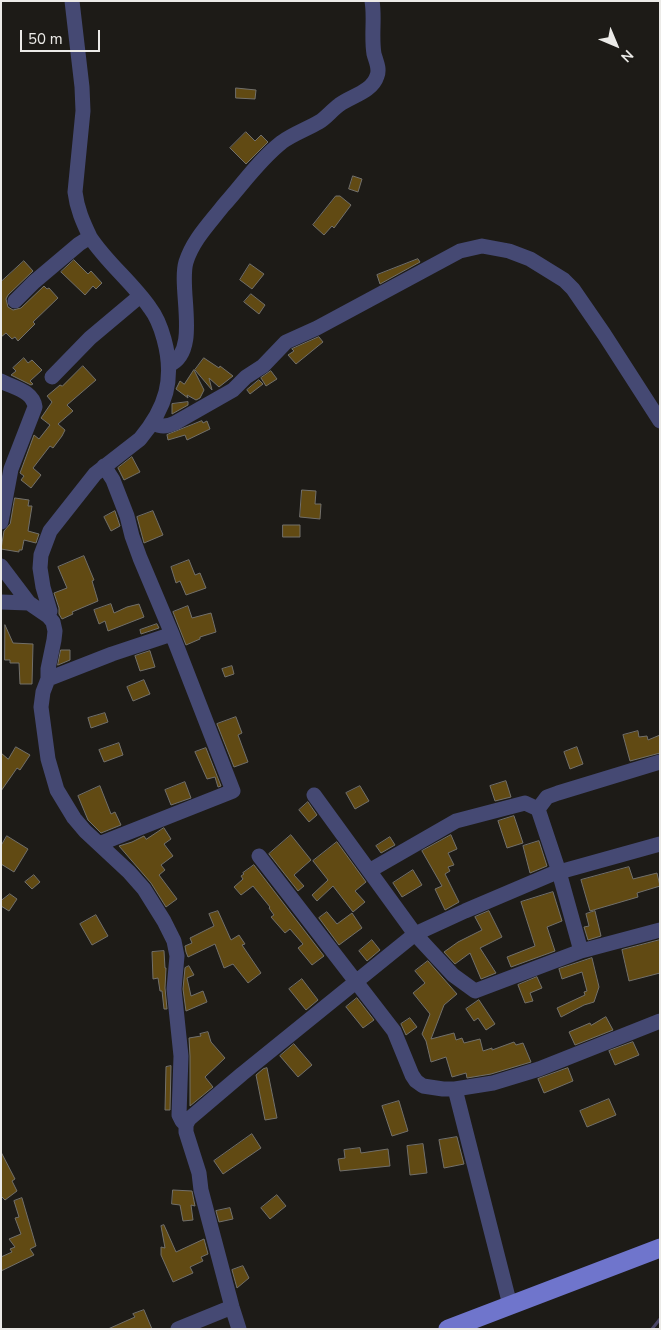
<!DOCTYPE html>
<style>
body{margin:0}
#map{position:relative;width:661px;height:1330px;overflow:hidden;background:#1d1b17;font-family:"Nunito Sans",sans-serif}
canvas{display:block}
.frame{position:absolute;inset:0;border:2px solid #ebeae7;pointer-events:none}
.north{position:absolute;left:591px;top:20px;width:50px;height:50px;-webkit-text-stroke:4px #1d1b17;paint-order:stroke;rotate:135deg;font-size:14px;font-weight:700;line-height:20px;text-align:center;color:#ebeae7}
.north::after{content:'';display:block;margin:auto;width:18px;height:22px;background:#ebeae7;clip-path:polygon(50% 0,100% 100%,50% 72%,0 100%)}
.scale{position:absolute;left:20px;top:30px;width:80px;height:22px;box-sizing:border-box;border:2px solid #ebeae7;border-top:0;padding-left:6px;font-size:15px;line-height:18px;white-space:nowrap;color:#ebeae7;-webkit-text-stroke:4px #1d1b17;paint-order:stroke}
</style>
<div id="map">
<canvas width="661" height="1330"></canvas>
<div class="frame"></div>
<div class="north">N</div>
<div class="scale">50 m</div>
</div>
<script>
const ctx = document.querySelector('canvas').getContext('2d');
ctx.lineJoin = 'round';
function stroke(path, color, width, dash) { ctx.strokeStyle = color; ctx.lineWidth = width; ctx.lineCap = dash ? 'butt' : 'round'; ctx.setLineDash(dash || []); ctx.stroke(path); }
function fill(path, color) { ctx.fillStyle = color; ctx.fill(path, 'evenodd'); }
const stream = new Path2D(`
 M652,1329L660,1319`);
const building = new Path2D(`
 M236,88L256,90L255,99L236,98Z
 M246,132L255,141L261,135L268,142L246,164L230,148Z
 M353,176L362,179L358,192L349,189Z
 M336,196H340L351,205L334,228L332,226L324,235L313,225Z
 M418,259L420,262L380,284L377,275Z
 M74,260L88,274L91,271L102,283L96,289L93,286L85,295L61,272Z
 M24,261L33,271L8,295L6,299L8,307L13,310L21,308L44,286L47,289L49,288L58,298L33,322L35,324L18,341L15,337L12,339L6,333L1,337V282Z
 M250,264L264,274L252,289L240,280Z
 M251,294L265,305L259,314L244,302Z
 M319,337L323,342L296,364L288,355L294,351L292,349Z
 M24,358L28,363L32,360L42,370L30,381L33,384L31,385L11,375L16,371L13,368Z
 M204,358L219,368L220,366L233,376L219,387L209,378L212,390L195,370Z
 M83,366L96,380L67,405L73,411L58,424L65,430L62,436L53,448L50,446L33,468L41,475L31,488L21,480L24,476L20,473L34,435L39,439L50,425L41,418L52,402L47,396L60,385L62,386Z
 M194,370L204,390L200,398L196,400L187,395L188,398L176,389L180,381L184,384Z
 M271,371L277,379L266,386L261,378Z
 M259,380L263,384L250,394L247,390Z
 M188,402V405L172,414V404Z
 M202,421L203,423L207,421L210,429L187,440L185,435L168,440L167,435Z
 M132,457L140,472L124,480L118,468Z
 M302,490L316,491L315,504H321L320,519L300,517Z
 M15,498L29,500L28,506H32L28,531L39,534L36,543L24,540L22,550H19V552L1,549L4,531L10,524Z
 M115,511L120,526L111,531L104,517Z
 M153,511L163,535L144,543L137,517Z
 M283,525H300V537H283Z
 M84,556L94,580L92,581L98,601L72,612L73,614L62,619L59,614V608L54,593L67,588L58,567Z
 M189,560L195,575L200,573L206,588L186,595L180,581L176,583L171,567Z
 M111,604L114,613L127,607L139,604L144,617L108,631L105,621L99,624L94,610Z
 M188,606L192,618L211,613L216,632L200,637V639L186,645L173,612Z
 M157,624L159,628L141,634L140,630Z
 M5,625L13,643L33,644L32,684H20L19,663H10V660H5Z
 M61,650H70V660L58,665Z
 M150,651L155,667L140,671L135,656Z
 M232,666L234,674L225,677L222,669Z
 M144,680L150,694L133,701L127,687Z
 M105,713L108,722L91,728L88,718Z
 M236,717L242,733L238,735L248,762L234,767L217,724Z
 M638,731L639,737L647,736L648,740L660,735V753L630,761L623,735Z
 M119,743L123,755L104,762L99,750Z
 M16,747L30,755L20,770L17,768L1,791V753L8,759Z
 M577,747L583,764L570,769L564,752Z
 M206,748L221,786L218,787L215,777L207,779L195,752Z
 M506,781L511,797L495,801L490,786Z
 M185,782L191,798L171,805L165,790Z
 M100,786L111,814L115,812L121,825L101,833L88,820L78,796Z
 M360,786L369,801L355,809L346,793Z
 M308,802L317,815L309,822L299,810Z
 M514,816L523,843L507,848L498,821Z
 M164,828L171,839L164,844L173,856L161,865L165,870L159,875L177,899L166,907L151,883L119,846L132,842L144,836L146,839Z
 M291,835L311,860L294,875L304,886L298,891L269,854Z
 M451,835L457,849L448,853L454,865L448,867L450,871L445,874L459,902L445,910L435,889L442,886L422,851Z
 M7,836L28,849L14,872L1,864V846Z
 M390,837L395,845L381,853L376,846Z
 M539,841L547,866L530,873L523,846Z
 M337,842L366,882L355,891L365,902L353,912L333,886L317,901L312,895L328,880L313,861Z
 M254,865L324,956L312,965L298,948L303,944L290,929L285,933L271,917L274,915L269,908L270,907L253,886L241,895L234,887L243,879L241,876L244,874L243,873Z
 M629,867L633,879L657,873L660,886L637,893L638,897L590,911L581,880Z
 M413,870L422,885L402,897L393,883Z
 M34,875L40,882L32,889L25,882Z
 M553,892L562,921L547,927L555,951L511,967L507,957L535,946L521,902Z
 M10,894L17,899L9,911L1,906V901Z
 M218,911L231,940L239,935L245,944L242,945L261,973L248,983L233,964L224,968L215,944L188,957L186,952L185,946L192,943L190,938L214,926L209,914Z
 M489,911L502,937L480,948L496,973L481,979L470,953L455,964L444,952L458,942L482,930L475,917Z
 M595,911L601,936L588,940L584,927L589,926L586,914Z
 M327,912L337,924L352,913L362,928L339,945L319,918Z
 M96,915L108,936L92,945L80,924Z
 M372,940L380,950L367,961L359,951Z
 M660,940V973L629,981L622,950Z
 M164,951L165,968H166L165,988L167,1009H164L162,991H160L158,978L153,979L152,952Z
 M592,958L599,987L594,1002L584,1005L561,1017L557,1008L585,995L584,992L587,991L582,972L562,979L559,969Z
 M428,961L457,994L444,1005L431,1039L454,1033L456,1040L462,1038L464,1043L480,1039L483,1051L492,1048V1050L514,1042L516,1045L523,1043L531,1062L491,1074L467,1078L466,1073L452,1077L446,1057L431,1062L426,1041L422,1034L430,1014L413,993L425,983L415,971Z
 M189,966L194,975L187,978L191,996L203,991L207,1002L186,1011L183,989L185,968Z
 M537,977L542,988L530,993L533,1001L525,1003L518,985Z
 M302,979L318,1000L306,1010L289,989Z
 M357,998L374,1020L363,1028L346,1007Z
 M479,1000L495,1024L486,1030L478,1018L474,1021L466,1009Z
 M606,1017L613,1030L575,1045L569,1032L590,1023L591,1025Z
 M410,1018L417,1027L406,1035L401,1024Z
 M208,1032L211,1042L225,1058L205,1077L213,1087L190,1106V1056L189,1038L201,1036L200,1034Z
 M633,1042L639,1055L615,1065L609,1051Z
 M294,1044L312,1065L298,1077L280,1056Z
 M171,1066L170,1110H165L166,1067Z
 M267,1068L277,1118L265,1120L256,1075L263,1069Z
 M568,1068L573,1081L544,1093L538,1079Z
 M609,1099L616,1115L587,1127L580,1111Z
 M399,1101L408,1131L392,1136L382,1106Z
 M252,1134L261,1148L223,1174L214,1161Z
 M457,1137L464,1164L444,1168L439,1140Z
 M423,1144L427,1173L410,1175L407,1146Z
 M360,1148L361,1153L388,1149L390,1166L340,1171L338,1159L345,1158L344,1150Z
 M1,1152L15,1179L12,1181L17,1191L5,1200L1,1196Z
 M173,1190L192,1191L195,1206L191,1205L193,1220L183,1221L180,1205L172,1204Z
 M277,1195L286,1206L270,1219L261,1208Z
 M22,1198L36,1246L30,1249L34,1255L1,1271V1257L12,1252L10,1249L15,1247L9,1239L21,1234L15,1218L19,1217L14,1201Z
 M230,1208L233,1219L219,1222L216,1211Z
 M164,1225L176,1252L204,1239L208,1254L201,1257L203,1261L190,1267L193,1273L173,1282L161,1255V1247L165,1248L161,1226Z
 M243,1266L249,1278L237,1288L232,1270Z
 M144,1310L152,1329H108L135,1317L133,1314Z`);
const minor = new Path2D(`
 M72,1L82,87L83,111L75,192C77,209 83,222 90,237
 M15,301L34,282L79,244L90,237C107,263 132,282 150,308C157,317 161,328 164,339C175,379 166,408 140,439L95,474L50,531L41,555L40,568L43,587L50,611L48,616
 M169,365C201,352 178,289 186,262C193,240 209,224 223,206C242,185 259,160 282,142C293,134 307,129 319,122C326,118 332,110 339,105C351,96 372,92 377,76C380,69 376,61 374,54C371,36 375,17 372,1
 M52,377L90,338L140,296
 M1,381C14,388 33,391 35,407L11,469L1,522
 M152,423C161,427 166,427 175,423L233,390L246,377L263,366L286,342L317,328L460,251L482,246L509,251L530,259L564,280L573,289L604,334L660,421
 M1,566L29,603
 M1,602L29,603L48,616L53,622L55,631L54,640L48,669V679L43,692L41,707L48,759L57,790L74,818L85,831L129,872L144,889L164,921L174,941L177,956L174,989L181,1056L179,1115L182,1121L186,1125
 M48,679L112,654L172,634L140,558L132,536L127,516L113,480L104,466
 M314,795L415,934L453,975L475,991L581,951L559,872L538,809L525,803L456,821L369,871
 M538,809L547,797L558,793L660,762
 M99,844L233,791L172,634
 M259,856L394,1031L412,1075L416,1081L423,1086L443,1089H455L493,1083L539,1069L660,1021
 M581,951L660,930
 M455,1089L510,1305
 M178,1329L232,1307
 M239,1329L232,1307L201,1190L199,1173L186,1132V1125L189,1119L242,1074L415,934L465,911L552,874L660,844`);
const major = new Path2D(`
 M448,1329L660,1248`);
stroke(stream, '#4b4666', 3);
fill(building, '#614a13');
stroke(building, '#72706b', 1);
stroke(minor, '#454973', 15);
stroke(major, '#6f75cc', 19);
</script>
